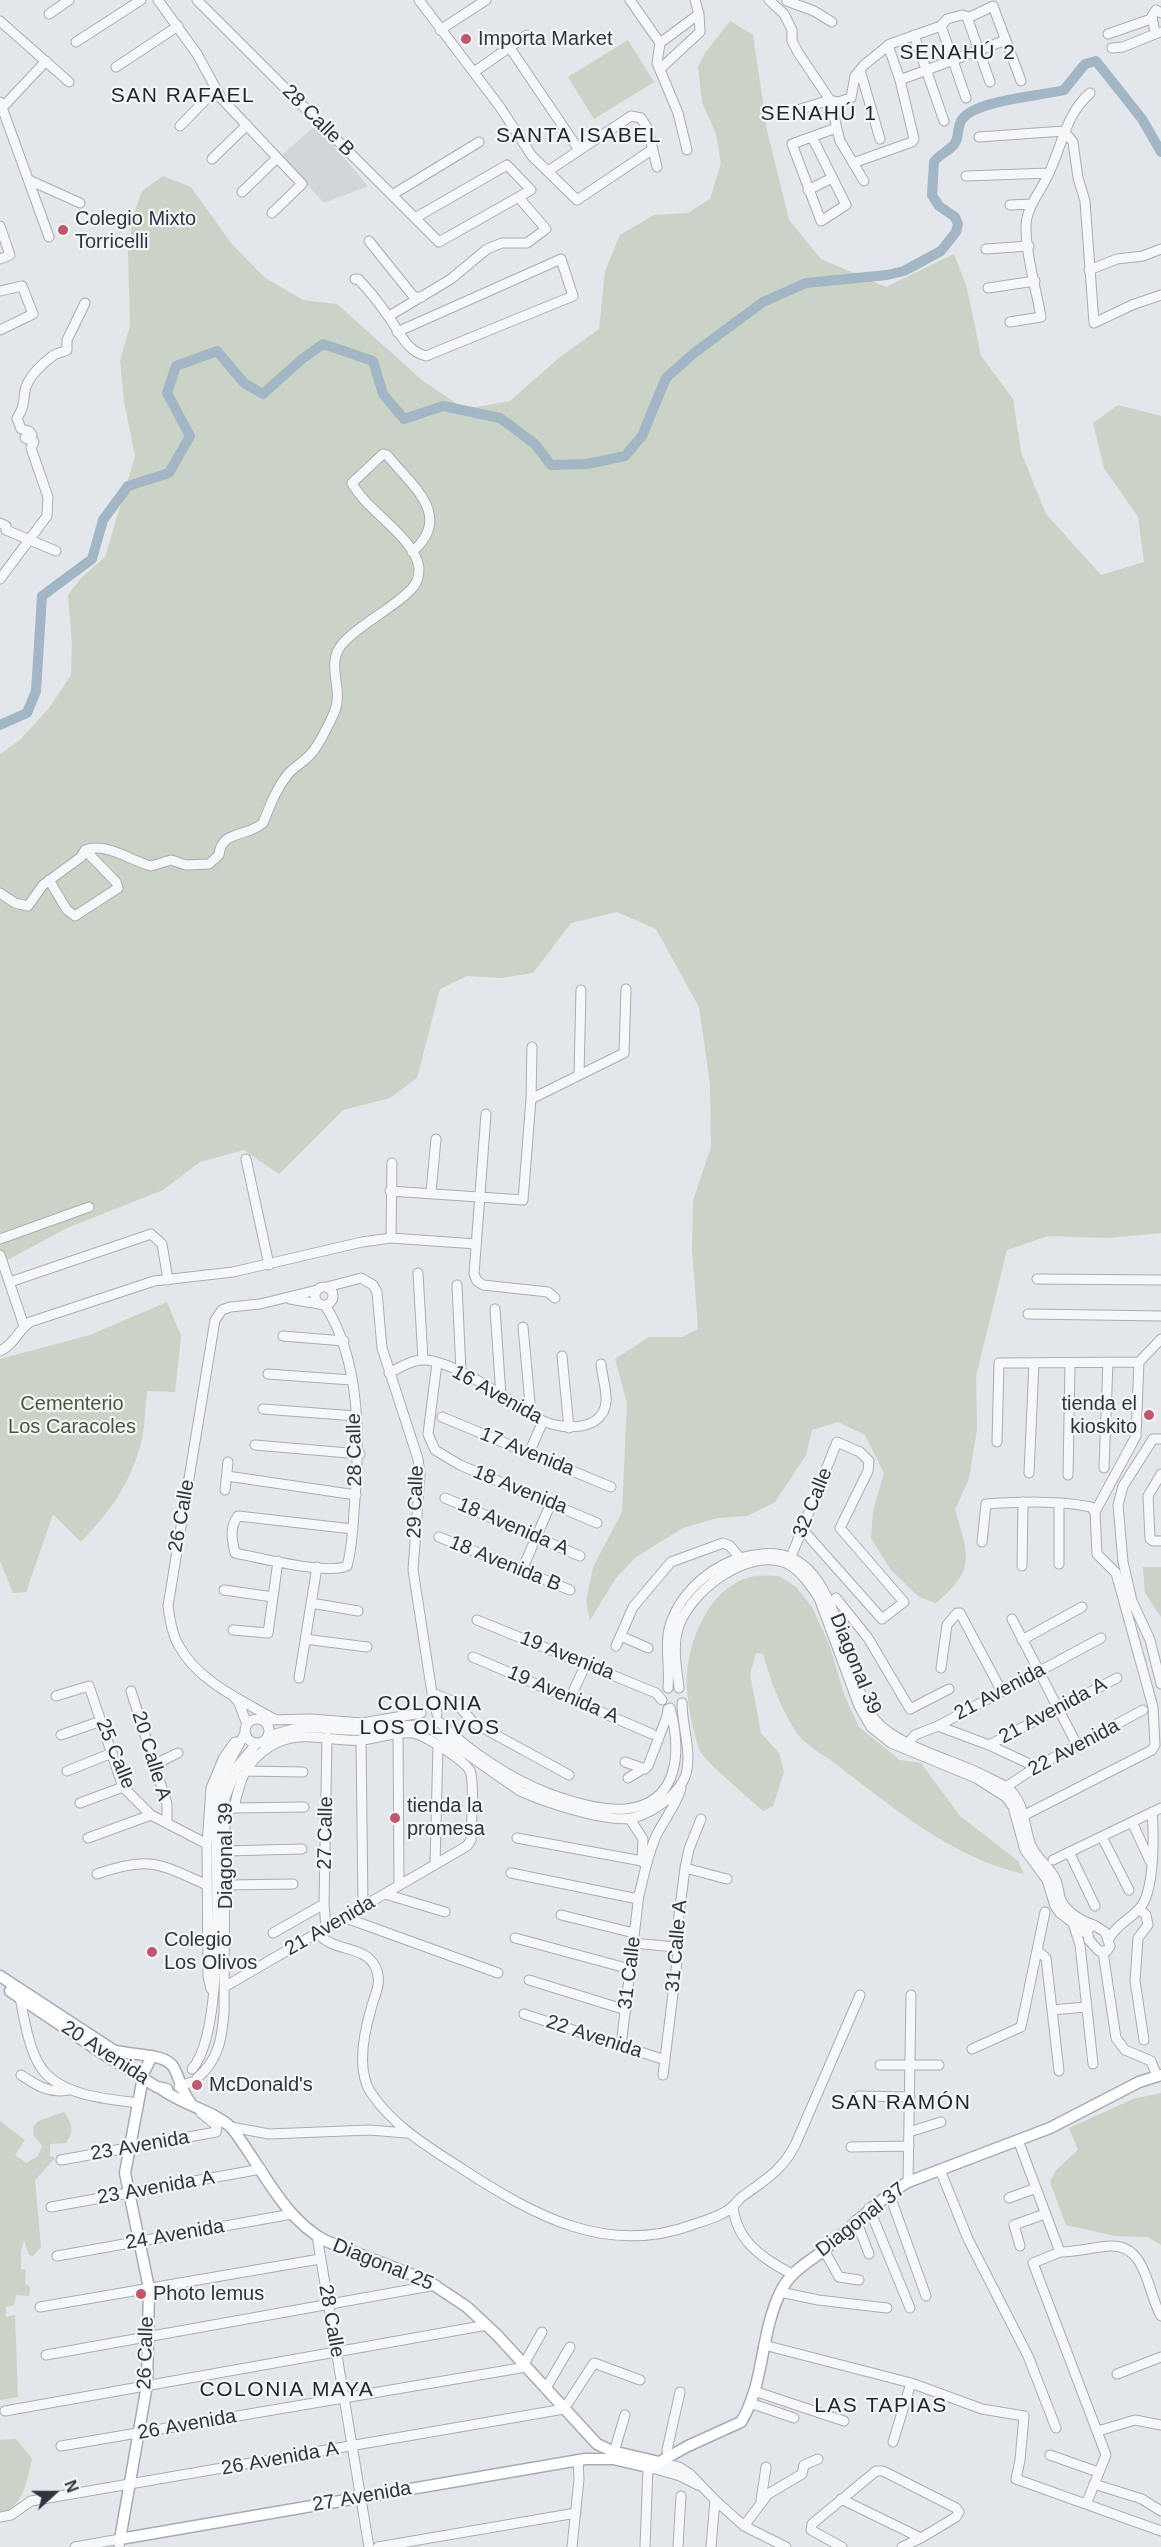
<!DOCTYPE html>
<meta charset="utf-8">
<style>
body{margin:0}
#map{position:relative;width:1161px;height:2547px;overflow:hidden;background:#e3e6ea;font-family:Helvetica,sans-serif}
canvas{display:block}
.north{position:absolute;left:24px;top:2463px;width:60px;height:60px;-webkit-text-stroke:4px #f3f5f7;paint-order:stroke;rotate:69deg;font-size:16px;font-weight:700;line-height:24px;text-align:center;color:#2d3540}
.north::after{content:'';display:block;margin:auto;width:21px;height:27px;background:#2d3540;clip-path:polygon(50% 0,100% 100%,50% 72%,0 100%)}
</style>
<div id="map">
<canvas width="1161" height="2547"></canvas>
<div class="north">N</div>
</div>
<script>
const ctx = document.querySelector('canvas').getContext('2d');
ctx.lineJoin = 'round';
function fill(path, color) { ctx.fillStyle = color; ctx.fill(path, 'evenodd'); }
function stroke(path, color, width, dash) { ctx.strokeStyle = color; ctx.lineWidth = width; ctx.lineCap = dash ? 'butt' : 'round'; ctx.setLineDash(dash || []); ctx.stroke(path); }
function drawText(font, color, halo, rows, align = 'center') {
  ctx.font = font + ' Helvetica,sans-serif'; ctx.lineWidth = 4.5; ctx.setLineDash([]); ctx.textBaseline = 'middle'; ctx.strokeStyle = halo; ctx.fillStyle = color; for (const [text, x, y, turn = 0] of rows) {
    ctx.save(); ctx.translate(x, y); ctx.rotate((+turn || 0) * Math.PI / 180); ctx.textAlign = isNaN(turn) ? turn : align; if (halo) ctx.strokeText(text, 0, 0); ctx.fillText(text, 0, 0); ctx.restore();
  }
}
const built = new Path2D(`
 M316,125L368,186L324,203L281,156Z`);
const green = new Path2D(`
 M730,21L753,35L767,130L789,220L821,259L886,287L954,254L967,288L981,356L1013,399L1021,452L1046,514L1101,575L1144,562L1138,517L1104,468L1093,423L1118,405L1161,416V1233L1108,1238L1048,1236L1007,1250L976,1376L977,1429L969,1478L955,1510C969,1556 976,1570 936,1603L919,1597L891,1570L871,1538L873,1511L884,1473L865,1435L838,1422L812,1430L806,1455L775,1502L747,1516L717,1518L683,1528L636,1557L616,1578L590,1620L586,1602L593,1567L622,1512L627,1403L615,1359L649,1337H682L698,1329L692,1249L693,1201L711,1147L710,1084L699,1007L656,929L617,912L571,923L533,973L501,978L467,976L440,989L417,1078L390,1098L343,1110L279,1174L244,1150L200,1162L163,1190L67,1228L0,1264V754L20,740L49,708L71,675L72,643L68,595L81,578L105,557L135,456L124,401L120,360L130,326L128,253L133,217L142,191L163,176L191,187L231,243L264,277L303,300L337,304L423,381L465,409L510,401L560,357L599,329L605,271L620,235L654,215L688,213L710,199L721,163L716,134L702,102L698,67L705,53Z
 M628,40L654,82L594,119L568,77Z
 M167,1302L181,1336L175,1392L147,1391C145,1409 145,1430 140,1447C127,1489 110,1511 81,1542L53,1514L26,1592L13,1593L0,1561V1359L90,1335Z
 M1143,1567H1161V1617L1145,1593Z
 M779,1576L796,1587L812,1607L829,1644L845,1697L859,1727L900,1760L921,1763L960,1816L1018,1861L1024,1874C954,1859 892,1807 836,1764C824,1755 805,1745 797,1733C782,1712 770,1679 763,1654L756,1653L750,1674L761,1733L779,1753L784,1772L773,1806L763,1811C752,1801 704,1760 700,1751C693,1733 685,1693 687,1675C690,1635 712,1583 756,1576C763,1575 772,1576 779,1576Z
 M1161,2093V2245L1148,2237L1115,2236L1066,2225L1050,2182L1056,2170L1078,2150L1069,2128L1133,2099Z
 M64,2112C72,2124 75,2131 66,2143L50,2144V2156L55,2158L35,2180L41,2247L33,2256L29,2255L24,2240L21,2251V2269L26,2270L25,2283L30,2288L29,2296L16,2295L14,2305L6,2307V2317L15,2315L18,2397L0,2400V2121L25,2140L15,2155L26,2163L38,2156L42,2146L34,2136L33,2127L38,2121Z
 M16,2439L32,2459C26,2482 25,2506 0,2513V2440Z`);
const river = new Path2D(`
 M0,725L27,713L36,691L42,596L92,559L103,520L128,486L169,473L190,436L167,393L176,366L217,351L244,383L263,394L302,359L323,344L373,361L383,394L404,419L443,406L500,418L535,444L551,465L587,464L625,456L642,436L666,378L694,353L763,302L806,283L887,275L904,271L941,251L956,232L958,224L955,217L939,206L932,195L934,162C939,154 950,151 955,143C960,135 956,125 964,117C981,100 1039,96 1064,90L1085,64L1096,61L1142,119L1161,152`);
const minor = new Path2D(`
 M158,0L197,54L221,98L302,184L272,213
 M197,0L439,242L531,190L507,165L415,218
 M419,0L500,107L532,156L577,200L653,149
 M630,0L660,43
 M769,0L784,14L792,30V41L799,54L830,100L840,141L864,181
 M787,1L814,11L832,22
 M49,14L69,0
 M967,17L990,82
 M0,21L69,82
 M941,26L966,98
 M440,30L486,0
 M1155,33L1152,16L1156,10L1161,13
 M1108,34L1151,19
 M914,35L944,121
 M76,42L141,0
 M660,43L657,63L678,113L687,150
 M660,43L699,14
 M510,48L579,150
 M1112,48L1123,47L1160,32
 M116,67L178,26
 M660,69L700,32L699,14L695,0
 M860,70L880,139
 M474,72L527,35
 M900,80L1006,40
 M0,102L49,237
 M2,108L46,61
 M791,112L830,100L838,102L851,98L855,76L864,65L890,44L941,26L947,19L962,15L970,17L993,6L1021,81
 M180,126L216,89
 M1064,131L1073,142L1078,178L1085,201L1094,323L1132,305L1161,295
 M812,137L846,205L821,221L792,144L836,128
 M979,137L1064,131
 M212,159L247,125
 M853,163L912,142L914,139L900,80L888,45
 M548,171L631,116L641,118L648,129L657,167
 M966,176L1049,173
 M29,180L80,203
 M808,190L832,178
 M242,192L277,158
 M392,195L479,142
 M1010,205L1032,204
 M0,226L10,255L0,259
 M369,241L414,297H422
 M986,249L1029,246
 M1089,270L1117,259L1143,256L1161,249
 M355,279H358C369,290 379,303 388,316C400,332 406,351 426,356L573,296L561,259L397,332
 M988,288L1035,281
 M0,291L22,286L33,314L0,330
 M389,316L451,279L487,249L502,243H527L546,229L519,198
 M1010,322L1041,317C1036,288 1026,256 1026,226C1026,208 1041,191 1048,175C1062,147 1065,115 1090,93
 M0,523L6,526V530L56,551
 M0,579L47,516L48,497L31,448L34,442L25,438L32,435L29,431L21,429L17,418C24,408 23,403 25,391C27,377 44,362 54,355C57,353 64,352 67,350V340L85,303
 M85,850C107,842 131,861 151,866L171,860L186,865L209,864L219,855C221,830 248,837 263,823C270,806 276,789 288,774C294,767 302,763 309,756C319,746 328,726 334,713C345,689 324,664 343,643C362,622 398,606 414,586C418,581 419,574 419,568C415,537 367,512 352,483L383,454L387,455C412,486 454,516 412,552
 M49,880L67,910L75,916L118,888L116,882L85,850
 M0,893L15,903L28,906L43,885L81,857L85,850
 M579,1075L581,990
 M531,1099L624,1053L626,989
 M486,1114L474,1274L477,1281L483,1285L548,1292L555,1298
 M246,1159L269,1265
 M390,1191L523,1200L531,1099L532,1047
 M431,1192L436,1139
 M391,1238L392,1163
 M0,1239L89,1207
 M0,1255L24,1326
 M418,1273L423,1360
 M1037,1279L1161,1280
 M10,1282L151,1234L162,1244L168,1280
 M457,1285L461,1372
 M315 1296a9 9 0 1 1 18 0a9 9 0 1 1-18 0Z
 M327,1287L361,1278L373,1285L377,1292L382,1348L418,1459L420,1474L413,1570L432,1693L437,1714
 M290,1299L319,1304
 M325,1305C362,1363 360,1445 354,1511C353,1529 352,1548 347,1566C327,1575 259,1558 235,1553C232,1539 229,1528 238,1516L353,1529
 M495,1309L501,1396
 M1028,1314L1161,1316
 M523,1327L531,1414
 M283,1336L344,1341
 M0,1351C14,1345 18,1330 30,1322L154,1281L233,1272L362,1242L391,1238L476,1244
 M562,1356L569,1428
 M437,1363L428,1434L435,1450L460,1465L597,1523
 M389,1373C399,1368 413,1359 424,1360C454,1360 516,1405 543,1421C562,1430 603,1432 606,1402C607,1390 602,1376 601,1364
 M268,1374L351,1380
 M263,1409L356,1416
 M442,1417L611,1487
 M1161,1439H1153L1123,1486L1118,1505L1123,1562L1132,1601L1150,1640L1161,1684
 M997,1442L999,1363L1139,1362
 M255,1445L360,1454
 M529,1453L543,1421
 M1104,1468L1108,1362
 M1029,1473L1034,1363
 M1161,1474L1148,1496L1150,1539L1153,1541H1161
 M1068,1475L1070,1363
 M227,1476L356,1495
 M225,1490L228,1462
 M445,1498L580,1556
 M439,1537L570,1590
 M982,1542L986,1504C1020,1502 1057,1500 1091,1507L1095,1512
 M789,1562L837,1442L860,1452L869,1461L868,1471L840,1528L904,1602L882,1619L802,1529
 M1059,1564V1503
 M1022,1566L1023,1502
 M522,1570L551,1503
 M224,1590L273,1597
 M836,1598L868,1638L910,1709L949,1689
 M311,1603L358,1611
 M1012,1619L1078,1747
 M477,1620L656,1693L662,1700
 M233,1630L268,1633L278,1561
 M621,1636L648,1648
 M305,1639L367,1647
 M1022,1640L1082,1607
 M616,1646L633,1607L671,1562L723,1543L730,1546L742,1560
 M473,1657L652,1734
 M941,1668L947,1625L957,1613H960L1001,1690
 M299,1678L317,1567
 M668,1688C670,1669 665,1648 669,1629C676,1601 698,1578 723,1565C736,1558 747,1556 762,1554C843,1545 839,1677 876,1721C900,1748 956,1760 989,1778C997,1782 1006,1785 1012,1792C1025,1807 1024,1825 1030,1843C1034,1855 1044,1862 1051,1872C1057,1879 1058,1888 1060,1897C1064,1911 1081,1921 1094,1925
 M679,1688C677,1670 673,1651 677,1633C685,1594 748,1545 788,1564C801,1571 811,1586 819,1598L859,1706L871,1727L891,1743L976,1778L1006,1797L1013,1807L1025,1850L1047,1880L1055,1906L1060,1913L1087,1934
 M131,1691L167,1804V1823
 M432,1693L455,1702L474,1723L569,1775
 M56,1696L89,1686L123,1787L151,1815L207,1844
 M234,1697L238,1701L247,1724
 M570,1698L586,1664
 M245 1731a12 12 0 1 1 24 0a12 12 0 1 1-24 0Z
 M274,1719C241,1700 198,1681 179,1646C172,1634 170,1620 168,1606L215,1320L222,1310L230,1307L260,1304L317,1290
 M269,1720L311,1719L362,1723L421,1713
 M438,1721C469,1751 510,1779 550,1794C572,1802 603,1811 626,1809C681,1803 681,1749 670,1708
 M938,1726L989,1745L1036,1767
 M431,1729L520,1791C544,1802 607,1823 632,1818C646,1815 657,1808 668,1799C675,1793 681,1786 685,1777C693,1754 682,1727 682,1703
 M398,1734L399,1885
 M61,1735L101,1721
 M268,1737C309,1720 322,1732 361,1730C384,1730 398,1723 422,1726
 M361,1740L363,1906
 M989,1745L1117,1678
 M905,1747L915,1735L938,1726L1101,1638
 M625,1762L645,1769
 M155,1764L178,1753
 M67,1771L112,1753
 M245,1771L303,1772
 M628,1778L648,1766L667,1716L668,1709
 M1006,1787L1036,1767L1143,1710
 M80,1803L123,1787
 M229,1810L234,1808L304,1807
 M1019,1818L1152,1750L1155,1745L1153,1707L1116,1573L1097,1554L1095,1512L1136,1436L1139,1362L1161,1339
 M630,1819L643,1839L642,1862
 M1132,1822L1150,1861
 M1102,1837L1129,1890
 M88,1838L151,1815
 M517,1838L642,1861
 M225,1851L302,1849
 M1069,1852L1095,1906
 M1053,1860L1161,1808
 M435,1864L438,1746
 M685,1868L727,1879
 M511,1873L638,1899C644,1877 647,1855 657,1834C665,1818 676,1806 681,1788
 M97,1874C149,1855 160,1864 207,1885
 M226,1885L293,1884
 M385,1894L445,1912
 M1139,1909L1146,1915L1148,1925L1138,1938L1135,1981L1144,2040
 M561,1915L634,1933
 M346,1918L498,1973
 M1073,1923L1080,1945L1093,2064
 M1094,1925L1105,1932L1110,1946L1107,1951H1099L1089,1940L1087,1929Z
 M326,1928L324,1904L327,1737
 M273,1933L324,1904
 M318,1933C332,1952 364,1945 375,1966C383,1983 375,1993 371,2009C364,2033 356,2070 371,2093C395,2128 430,2148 464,2170C535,2216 607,2256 692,2225C704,2221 725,2215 733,2206C737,2203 738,2199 743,2196C765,2180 784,2169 796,2143L860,1995
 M515,1938L630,1969
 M1109,1939C1116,1925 1129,1920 1139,1909C1155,1893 1154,1834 1152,1812
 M633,1943L675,1947
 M1037,1950L1046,1958L1059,2071
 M1103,1952L1116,2038L1125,2050L1151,2061L1157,2076
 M529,1980L626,2010
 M226,1986L467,1846L471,1840C471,1826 475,1782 470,1771C465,1761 425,1735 413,1733C397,1731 379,1738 363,1740C330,1743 300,1727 269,1747C244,1764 240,1780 234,1808
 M211,1989L208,1976L207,1844L211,1788L224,1757L235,1742
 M20,1997C24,2019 29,2051 42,2069C62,2096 108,2099 138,2103
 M1052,2010L1086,2007
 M524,2014L665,2060
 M621,2046L639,1894
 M972,2049L1021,2027L1045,1912
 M880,2065H939
 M192,2069C228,2028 213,1856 217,1796L228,1765L245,1733
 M21,2075C36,2085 49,2094 68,2090
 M663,2075L678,1953L675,1947L685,1868L689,1849L701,1819
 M197,2078C218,2061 222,2039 224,2013L225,1798L237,1767L257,1743
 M179,2087L191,2082
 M859,2096L910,2097
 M231,2127L269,2134L370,2130L406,2133
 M909,2132L941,2122
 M1018,2140L1060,2252C1077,2252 1093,2247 1111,2246C1147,2245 1147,2292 1161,2316
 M851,2147L909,2146
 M61,2160L216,2132L217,2126L201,2113
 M940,2170L968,2239L1028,2356L1056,2428
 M908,2182L911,1995
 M889,2193L926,2296
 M1009,2198L1036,2188
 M733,2206C736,2241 763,2259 792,2274
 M51,2207L261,2169
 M869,2208L910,2308
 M856,2220L869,2254
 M317,2236L369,2547
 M1020,2246L1014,2225L1045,2214
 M824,2250L839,2277L859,2280
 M1060,2252L1033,2263L1106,2455L1087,2502
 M57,2256L292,2214
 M780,2292L818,2300L887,2308
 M40,2307L320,2259
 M764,2345L911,2383L982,2409L1024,2416L1020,2460L1016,2479L1161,2531
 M46,2355L436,2285
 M524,2364L542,2332
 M1117,2374L1161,2357
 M546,2388L570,2347
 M754,2391L844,2421
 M750,2403L794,2418
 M5,2411L487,2325
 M1098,2431L1135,2420L1161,2425
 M893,2442L911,2383
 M61,2446L526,2367
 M614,2452L625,2415
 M1050,2455L1098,2472
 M668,2457L667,2450L680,2392
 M659,2462L679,2467L690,2474L715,2500L744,2526L786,2547
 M1094,2484L1142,2499L1161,2511
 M841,2499L921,2538
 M761,2500L766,2467
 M0,2517L11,2515L31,2501L564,2409L594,2363L640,2380
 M744,2526L768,2494L802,2474L804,2465L818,2459
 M75,2547L120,2539L119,2547
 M378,2547L576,2513
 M572,2547L579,2479L578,2460
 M645,2547L648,2467L680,2476L698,2485
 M678,2547L681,2496
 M711,2547L715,2500
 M842,2547L811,2530L812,2524L876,2471H883L956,2508L959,2512L956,2517L921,2538L902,2547`);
const major = new Path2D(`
 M0,1976L113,2050C130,2056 166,2052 174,2068C181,2081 180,2089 190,2102
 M10,1991L108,2057L157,2087L167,2089
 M152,2056L144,2072L125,2173L149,2288L147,2385L120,2539L585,2459H613L648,2467L652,2466L688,2446L741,2422C765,2383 760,2332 781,2291C790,2272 807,2263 823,2251C852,2227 876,2201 908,2182L1050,2128L1139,2082L1161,2075
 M160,2088C182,2105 210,2109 231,2127C261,2165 282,2218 326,2241L428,2281L467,2307L497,2335L597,2444L612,2451L659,2462`);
const markers = [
 [466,39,6,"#c0576f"],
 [63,230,6,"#c0576f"],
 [1149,1415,6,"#c0576f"],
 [395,1818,6,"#c0576f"],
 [152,1952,6,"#c0576f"],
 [197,2085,6,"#c0576f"],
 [141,2294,6,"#c0576f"]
];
const poiNames = [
 ["Importa Market",478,39],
 ["Colegio Mixto",75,219],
 ["Torricelli",75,242],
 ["tienda el",1137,1404,"right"],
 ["kioskito",1137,1427,"right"],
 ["tienda la",407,1806],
 ["promesa",407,1829],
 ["Colegio",164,1940],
 ["Los Olivos",164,1963],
 ["McDonald's",209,2085],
 ["Photo lemus",153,2294]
];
const streetNames = [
 ["28 Calle B",318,121,45],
 ["16 Avenida",497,1395,29],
 ["28 Calle",355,1450,-91],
 ["17 Avenida",527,1452,22],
 ["18 Avenida",520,1490,22],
 ["29 Calle",416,1502,-88],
 ["32 Calle",813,1503,-68],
 ["26 Calle",182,1516,-80],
 ["18 Avenida A",513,1527,23],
 ["18 Avenida B",505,1564,22],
 ["19 Avenida",567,1656,22],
 ["Diagonal 39",855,1664,68],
 ["21 Avenida",1000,1692,-28],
 ["19 Avenida A",563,1695,23],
 ["21 Avenida A",1053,1711,-28],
 ["22 Avenida",1074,1748,-28],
 ["25 Calle",115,1754,68],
 ["20 Calle A",151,1756,73],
 ["27 Calle",326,1833,-89],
 ["Diagonal 39",226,1856,-90],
 ["21 Avenida",330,1926,-30],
 ["31 Calle A",677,1946,-85],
 ["31 Calle",630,1973,-83],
 ["22 Avenida",594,2037,18],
 ["20 Avenida",105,2053,33],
 ["23 Avenida",140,2146,-10],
 ["23 Avenida A",156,2188,-10],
 ["Diagonal 37",861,2220,-38],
 ["24 Avenida",175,2235,-10],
 ["Diagonal 25",383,2265,22],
 ["28 Calle",331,2321,80],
 ["26 Calle",146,2353,-88],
 ["26 Avenida",187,2425,-10],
 ["26 Avenida A",280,2459,-10],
 ["27 Avenida",362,2497,-10]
];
const parkNames = [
 ["Cementerio",72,1404],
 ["Los Caracoles",72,1427]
];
const neighbourhoodNames = [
 ["SENAHÚ 2",958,53],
 ["SAN RAFAEL",183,96],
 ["SENAHÚ 1",819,114],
 ["SANTA ISABEL",579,136],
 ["COLONIA",430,1704],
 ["LOS OLIVOS",430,1728],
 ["SAN RAMÓN",901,2103],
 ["COLONIA MAYA",287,2390],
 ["LAS TAPIAS",881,2406]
];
fill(built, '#d2d6db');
fill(green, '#cad3c5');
stroke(river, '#a3b6c5', 10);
stroke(minor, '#a9adb4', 11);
stroke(major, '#a4acb4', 13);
stroke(minor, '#f6f7f8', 9);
stroke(major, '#fff', 10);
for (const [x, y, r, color] of markers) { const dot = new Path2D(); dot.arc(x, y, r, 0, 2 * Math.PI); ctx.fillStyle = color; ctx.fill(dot); stroke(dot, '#f3f5f7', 2); }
drawText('20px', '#2d3540', '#f3f5f7', poiNames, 'left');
drawText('20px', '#2d3540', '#f3f5f7', streetNames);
drawText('20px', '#445a3c', '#f3f5f7', parkNames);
ctx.letterSpacing = '1.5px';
drawText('21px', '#1f2631', '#f3f5f7', neighbourhoodNames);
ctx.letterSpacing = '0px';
</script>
